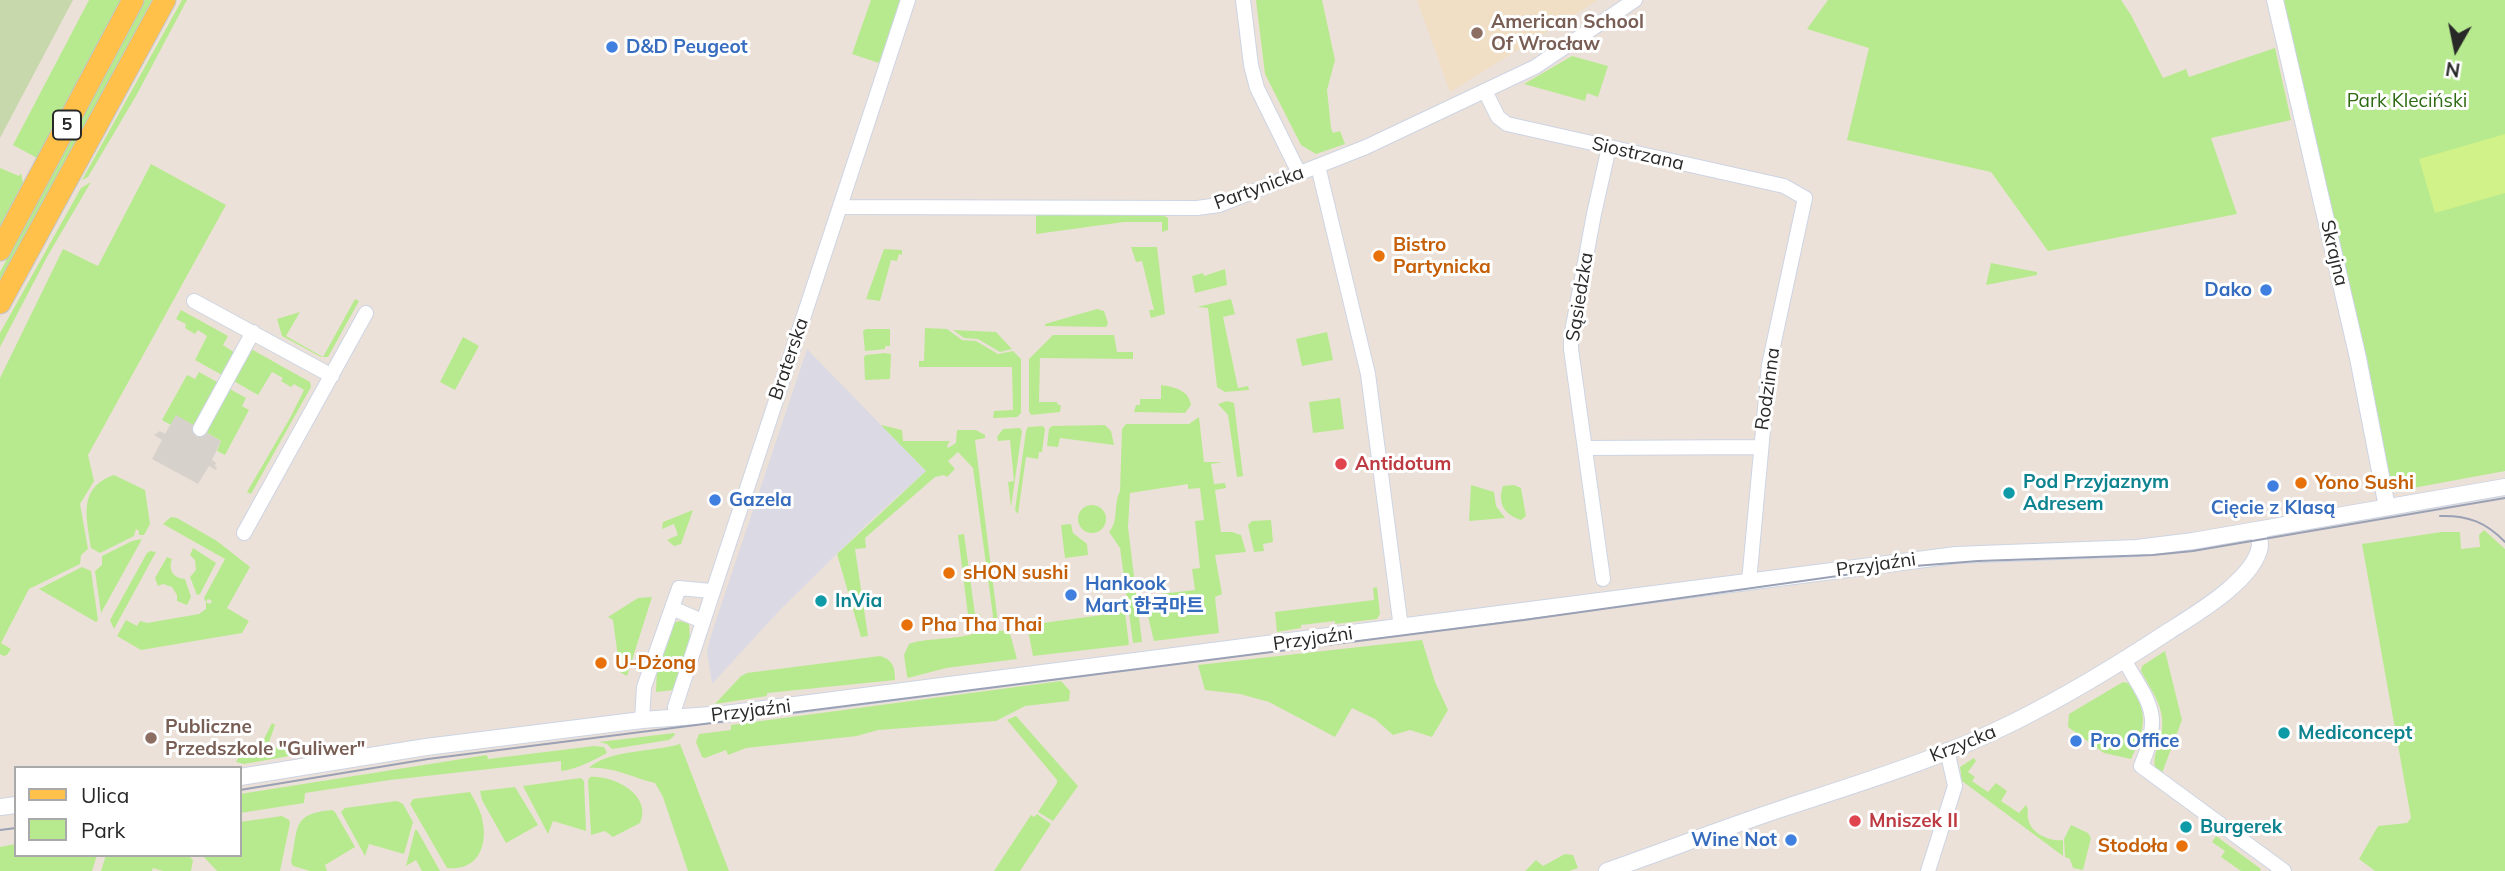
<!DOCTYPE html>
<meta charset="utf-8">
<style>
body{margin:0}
#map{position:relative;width:2505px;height:871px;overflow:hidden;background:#ece1d8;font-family:Mulish,sans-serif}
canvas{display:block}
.legend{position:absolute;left:14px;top:766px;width:228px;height:91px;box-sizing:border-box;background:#fff;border:2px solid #a9a9a9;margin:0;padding:9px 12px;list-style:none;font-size:21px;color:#282828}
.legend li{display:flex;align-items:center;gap:14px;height:35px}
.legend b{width:35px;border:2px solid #a9a9a9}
.north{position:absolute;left:2421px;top:14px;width:70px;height:70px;-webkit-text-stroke:5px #fff;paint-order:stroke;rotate:189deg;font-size:19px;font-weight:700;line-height:28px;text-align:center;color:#282828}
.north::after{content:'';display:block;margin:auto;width:24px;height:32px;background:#282828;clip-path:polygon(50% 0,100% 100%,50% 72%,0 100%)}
</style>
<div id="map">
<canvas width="2505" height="871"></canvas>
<ul class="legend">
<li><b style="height:9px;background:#ffc14a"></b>Ulica</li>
<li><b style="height:19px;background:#b7ea8e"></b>Park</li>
</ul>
<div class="north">N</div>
</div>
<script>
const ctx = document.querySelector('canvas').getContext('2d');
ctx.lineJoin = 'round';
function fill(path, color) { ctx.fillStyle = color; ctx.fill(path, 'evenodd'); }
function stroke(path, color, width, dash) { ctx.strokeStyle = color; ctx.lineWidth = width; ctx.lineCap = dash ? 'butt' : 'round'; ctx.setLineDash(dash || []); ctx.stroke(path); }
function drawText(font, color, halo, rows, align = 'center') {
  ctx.font = font + ' Mulish,"Noto Sans KR",sans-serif'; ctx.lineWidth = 6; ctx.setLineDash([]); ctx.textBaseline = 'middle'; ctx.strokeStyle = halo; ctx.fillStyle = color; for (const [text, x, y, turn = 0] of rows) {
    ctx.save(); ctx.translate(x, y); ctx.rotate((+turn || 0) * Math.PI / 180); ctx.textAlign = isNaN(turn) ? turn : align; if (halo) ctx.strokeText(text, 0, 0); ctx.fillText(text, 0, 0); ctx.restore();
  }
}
const industrial = new Path2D(`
 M807,349L926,471L867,524L778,612L712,684L707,651L713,629Z`);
const education = new Path2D(`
 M1417,0H1598L1450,92Z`);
const green = new Path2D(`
 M89,0H125L37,158L13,145Z
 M145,0H152L0,285V272Z
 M182,0H187L136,96L88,177L82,180Z
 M871,0H900L879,63L852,54Z
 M1256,0H1322L1335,60L1327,90L1331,128L1333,133L1340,131L1345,144L1316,154L1301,145L1265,74Z
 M1828,0H2121L2131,15L2163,78L2186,69L2189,77L2275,48L2291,120L2211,138L2237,214L2048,251L1991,172L1847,140L1869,48L1807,29Z
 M2283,0H2505V471L2413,488L2401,483L2396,477L2390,480L2366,354Z
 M1572,56L1608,66L1598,97L1587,93L1585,101L1524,84Z
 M151,164L226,205L88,455L94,481L80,504L88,549L81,555L80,564L29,589L1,643L11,649L7,655L3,656L0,654V378L63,249L98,266Z
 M0,168L19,176L21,173L23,183L0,226Z
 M91,182L47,257L0,347V333L81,188Z
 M1036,214H1161L1168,218V230L1162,232V222H1124L1036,234Z
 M1131,247H1157L1165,314L1151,318L1149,310H1154L1142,261L1136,262Z
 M884,249L902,250V255L899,254L897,261L891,260L880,301L866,299Z
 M1991,263L2037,272V275L1986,285Z
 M1225,269L1227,285L1195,293L1192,276L1203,273L1204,276Z
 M355,299L359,301L328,357H321L282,336L277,319L300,312L286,336L323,357Z
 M1231,299L1235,314L1223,317L1238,388L1248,386L1249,390L1225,392L1217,387L1208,308L1197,307Z
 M1097,309L1104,311L1108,323L1106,327L1045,326V324Z
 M181,310L228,336L223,345L235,353L222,375L195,360L207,336L198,330L195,334L185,328L186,324L176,319Z
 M925,328L947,329L962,340L976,341L998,354L1013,351L1021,359V413L1017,417L993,418L994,411L1013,410L1012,367H919V361H924Z
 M866,329H890V346H885V349L865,351L863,331Z
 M953,330L996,332L1012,349L1000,352L978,339L964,338Z
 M1327,332L1333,360L1302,366L1296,339Z
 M1053,335H1114L1117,352H1133V359L1040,358L1039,402H1057L1058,405H1061L1060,412L1031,415L1029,411V359Z
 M463,337L479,346L455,390L440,382Z
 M251,349L310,382L311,387L251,494L247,492L290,418L304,390L294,384L291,387L281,381L283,378L272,372L258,395L232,380Z
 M885,353L891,354L890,379L865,380L864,357L866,355Z
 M199,372L219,383L195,426L176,416L171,425L162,420L187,375L195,379Z
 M1161,385C1174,387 1189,390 1191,405L1185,413L1134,412L1136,405H1140V399H1161Z
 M228,388L246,398L242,406L249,410L225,455L217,451L221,441L204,431Z
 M1340,398L1344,429L1313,433L1309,402Z
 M1227,401L1234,403L1243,476L1237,477L1228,415L1218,404Z
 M1199,417L1204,462H1223L1211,464L1214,484L1225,483L1226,488L1215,490L1221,532H1232L1241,535L1246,552L1215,555L1222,594L1215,597L1219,633L1154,641L1143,596L1195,590L1192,569L1200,568L1195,521L1204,520L1200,488L1188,489V484L1130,493L1128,527L1142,642L1133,643L1120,548L1109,532C1119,521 1113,505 1120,491L1122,429L1126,424H1189Z
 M881,425L902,430L903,441H950L947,446L948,448L956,443L957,430H976L985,435V438L975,440L999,631L1009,630L1017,659L946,668L908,678L907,676L904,655L909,644C931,635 988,644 993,616L973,468L958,452L948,461L955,469L947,477L944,475L935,477L865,538L866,548L855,549L868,636L861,637L837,554L926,471Z
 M1105,425L1111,431L1114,445L1060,438L1058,447L1047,446L1049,429L1052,426Z
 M1043,426L1045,429L1042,452H1039L1038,459L1026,457L1018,514L1015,510L1026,431L1028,427Z
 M1020,428L1022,431L1011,507L1008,482L1014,481L1010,440L998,441L997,437L1003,429Z
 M114,475L145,490L150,524L144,535H139V531L136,529L134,536L100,553L91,548C87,518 77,488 114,475Z
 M1471,485L1494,492L1496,506L1505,518L1469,521Z
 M1514,485L1521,488L1526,516L1521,520C1505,515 1497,504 1503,486Z
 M1078 519a14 14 0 1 1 28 0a14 14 0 1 1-28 0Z
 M693,510L681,544L674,546L667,540L678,535L674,524L662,529L663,522Z
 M171,517L177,518L217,541L250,567L227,608L249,621L242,633L141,650L117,636L126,620L137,626L140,621L147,623L199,614L206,609V602L210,604L212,601L208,599L206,602L204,598L225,559L163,524Z
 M1271,520L1273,542L1263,544L1264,551L1254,552L1248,525L1252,521Z
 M1071,524L1073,533L1087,544L1088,555L1065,558L1061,525Z
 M2484,530L2505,549V871H2375L2359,859L2378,826L2407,823L2411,818L2362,544L2441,532H2460L2461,549L2480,547L2479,535Z
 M964,534L975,614H981L979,620L969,623L958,535Z
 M142,539L101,613L95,571L102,565V556L132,541Z
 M193,548L216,563L200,594L197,595L190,577L196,570L195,560L190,555Z
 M150,551L156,552L114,629L110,620L147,553Z
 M167,557L172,559C168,570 173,578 185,579L191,597L187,605L177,601V595L172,587L163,584L158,586L155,578Z
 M82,567L91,571L98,620L96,622L39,589Z
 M1377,587L1380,614L1377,619L1335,624V621L1301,625V628L1277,632L1275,612L1374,600L1373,588Z
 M652,597L627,676L620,672L613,620L608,617L638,598Z
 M1125,612L1129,645L1033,656L1027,625Z
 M680,621L689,624L690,639L673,690L656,692L657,667L673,623Z
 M1422,640L1435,682L1448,710L1432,737L1410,730L1393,735L1375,719L1352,708L1335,737L1269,702L1240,694L1205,690L1198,665Z
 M2165,651L2182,720L2162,773L2155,768C2152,754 2161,742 2162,729C2165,707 2151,690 2141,671L2142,666Z
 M880,656C893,660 895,667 895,680L767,693V696L715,704L741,676L747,673Z
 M1061,681L1070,691L1069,701L1025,706L996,721L878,730L857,736L746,748L728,755L726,750L705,758L702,757L696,742L699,734L731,730V725Z
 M2123,682L2128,683C2149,712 2146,728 2131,759L2104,753L2068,727L2069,714Z
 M1016,716L1078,786L1053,821L1038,812L1057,783V780L1007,720Z
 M272,723L275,725L267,748L305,746L301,754L244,764L236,762L242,751L260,747Z
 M674,733L675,735L669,740L612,749L607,744L599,742Z
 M680,744L729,871H688L663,797L655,783C633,778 612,766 589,768C607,750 654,752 680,744Z
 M594,746L604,747L607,753C594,760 575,770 561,771V761L390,780L305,793L304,803L240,813V794L487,755L488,759Z
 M1974,758L1976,761L1968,772L1975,777L1972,781L1988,792L1996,783L2007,791L2001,801L2019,813L2026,805C2030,812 2026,815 2029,822C2033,834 2051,842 2063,840V856L1962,781L1960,767Z
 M590,777C613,775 653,795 640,823L613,837L605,831L591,835L588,780Z
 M581,778L584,781L586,831L553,821L548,834L523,786Z
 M515,787L538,825L506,843L482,800L480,791Z
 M470,792C476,803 482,812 483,824C487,846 478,871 447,868L410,804L413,799Z
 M397,801L403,804L413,822L404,854L369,844L365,856L341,812L345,808Z
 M332,810L335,812L355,847L325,865L327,871H310L293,866L291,862C299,827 291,814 332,810Z
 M1037,814L1051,824L1020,871H994L1031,815L1034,817Z
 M282,816L289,820L290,823L280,871H217L202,855H240V822Z
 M2071,825L2088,833L2091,838L2083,870L2073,868L2070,859L2065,857L2064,839Z
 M415,830H417L440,871H422L416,860L406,866Z
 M2216,836L2261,869L2260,871H2241L2221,857L2225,851L2212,842Z
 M16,844V855H97L92,871H0V847Z
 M1565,854L1573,855L1578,868L1569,871H1525L1536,860L1543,866Z
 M106,855H188L193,860L191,871H163L153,868L152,871H101Z`);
const cemetery = new Path2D(`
 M0,0H73L0,138Z`);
const pitch = new Path2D(`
 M2505,134V193L2435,213L2419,159Z`);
const plaza = new Path2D(`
 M176,415L221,441L212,460L216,463L215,466L217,468L216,470L209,466L198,484L152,459L162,440L154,435L160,431L165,434Z`);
const minor = new Path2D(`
 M1243,0L1251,65L1257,88L1299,173
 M1485,91L1498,117L1507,124L1784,186L1805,198L1769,365L1749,582
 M1318,166L1368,374L1401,628
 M840,206L846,207L1197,208L1219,205L1366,147L1535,67L1635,0
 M194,301L332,376
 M200,429L253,332
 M1586,448L1760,447
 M244,533L366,313
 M1603,579L1571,349V337L1594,214L1609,147
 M672,608L702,621
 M2124,660C2150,704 2163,715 2141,766L2284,871
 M676,718L675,707L908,0
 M642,720L644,687L679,588L711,591
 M1928,871L1955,786L1947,750`);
const tertiary = new Path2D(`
 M2275,0L2358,358L2387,507
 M240,777L426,747L642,720L725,714L1956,555L2137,548L2193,541L2505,487
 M0,807L16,805
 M1607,871C1667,850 1726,827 1787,807C1863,782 1942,758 2014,722C2068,695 2119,664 2169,631C2196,614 2255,579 2260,546C2260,541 2259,535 2258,531`);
const primary = new Path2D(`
 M0,250L133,0
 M0,303L165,0`);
const tram = new Path2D(`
 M2440,516C2467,515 2486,522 2505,542
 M240,790L428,759L1524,620L1902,567L1978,561L2153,555L2193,551L2505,498
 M0,830L16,828`);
const markers = [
 [1477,33,7,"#8d6e63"],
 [612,47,7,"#3f7fe0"],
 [1379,256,7,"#e8710a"],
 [2266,290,7,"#3f7fe0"],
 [1341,464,7,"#e0444e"],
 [2301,483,7,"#e8710a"],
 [2273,486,7,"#3f7fe0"],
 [2009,493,7,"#0f9aa8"],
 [715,500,7,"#3f7fe0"],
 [949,573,7,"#e8710a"],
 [1071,595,7,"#3f7fe0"],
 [821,601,7,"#0f9aa8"],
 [907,625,7,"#e8710a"],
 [601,663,7,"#e8710a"],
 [2284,733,7,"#0f9aa8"],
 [151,738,7,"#8d6e63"],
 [2076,741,7,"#3f7fe0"],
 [1855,821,7,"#e0444e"],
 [2186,827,7,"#0f9aa8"],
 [1791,840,7,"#3f7fe0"],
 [2182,846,7,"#e8710a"]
];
const shields = [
 [67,125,28]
];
const shieldNames = [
 ["5",67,125]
];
const educationNames = [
 ["American School",1491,22],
 ["Of Wrocław",1491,44],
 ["Publiczne",165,727],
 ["Przedszkole \"Guliwer\"",165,749]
];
const shopNames = [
 ["D&D Peugeot",626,47],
 ["Dako",2252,290,"right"],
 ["Gazela",729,500],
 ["Cięcie z Klasą",2273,508,"center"],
 ["Hankook",1085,584],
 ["Mart 한국마트",1085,606],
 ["Pro Office",2090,741],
 ["Wine Not",1777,840,"right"]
];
const parkNames = [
 ["Park Kleciński",2407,101]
];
const streetNames = [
 ["Siostrzana",1638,154,13],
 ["Partynicka",1259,188,-20],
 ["Skrajna",2334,253,77],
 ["Sąsiedzka",1580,297,-81],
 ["Braterska",789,359,-71],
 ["Rodzinna",1768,389,-82],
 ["Przyjaźni",1876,565,-8],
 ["Przyjaźni",1313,639,-8],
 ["Przyjaźni",751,711,-7],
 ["Krzycka",1963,744,-22]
];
const foodNames = [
 ["Bistro",1393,245],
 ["Partynicka",1393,267],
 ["Yono Sushi",2315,483],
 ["sHON sushi",963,573],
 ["Pha Tha Thai",921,625],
 ["U-Dżong",615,663],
 ["Stodoła",2168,846,"right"]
];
const healthNames = [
 ["Antidotum",1355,464],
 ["Mniszek II",1869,821]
];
const cultureNames = [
 ["Pod Przyjaznym",2023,482],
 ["Adresem",2023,504],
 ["InVia",835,601],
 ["Mediconcept",2298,733],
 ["Burgerek",2200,827]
];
fill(industrial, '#dbdae4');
fill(education, '#f0dec5');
fill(green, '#b7ea8e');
fill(cemetery, '#c7d8ad');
fill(pitch, '#d1f288');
fill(plaza, '#d7d1cb');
stroke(minor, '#cdd4e3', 16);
stroke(tertiary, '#cdd4e3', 18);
stroke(primary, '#c3c3c3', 23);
stroke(minor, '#fff', 14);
stroke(tertiary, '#fff', 16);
stroke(primary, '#ffc14a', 21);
stroke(tram, '#9aa1b5', 2);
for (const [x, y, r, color] of markers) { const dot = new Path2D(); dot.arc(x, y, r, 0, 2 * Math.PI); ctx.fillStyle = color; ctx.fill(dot); stroke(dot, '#fff', 2.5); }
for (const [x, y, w] of shields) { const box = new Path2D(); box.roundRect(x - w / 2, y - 14.5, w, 29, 5); ctx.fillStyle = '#fff'; ctx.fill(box); stroke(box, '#282828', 2); }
drawText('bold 18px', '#282828', null, shieldNames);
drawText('bold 19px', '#785e54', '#fff', educationNames, 'left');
drawText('bold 19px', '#366cbe', '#fff', shopNames, 'left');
drawText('19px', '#2e6b12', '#fff', parkNames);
drawText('19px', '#282828', '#fff', streetNames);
drawText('bold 19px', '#c56008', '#fff', foodNames, 'left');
drawText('bold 19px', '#be3a42', '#fff', healthNames, 'left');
drawText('bold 19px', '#0d838f', '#fff', cultureNames, 'left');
</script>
